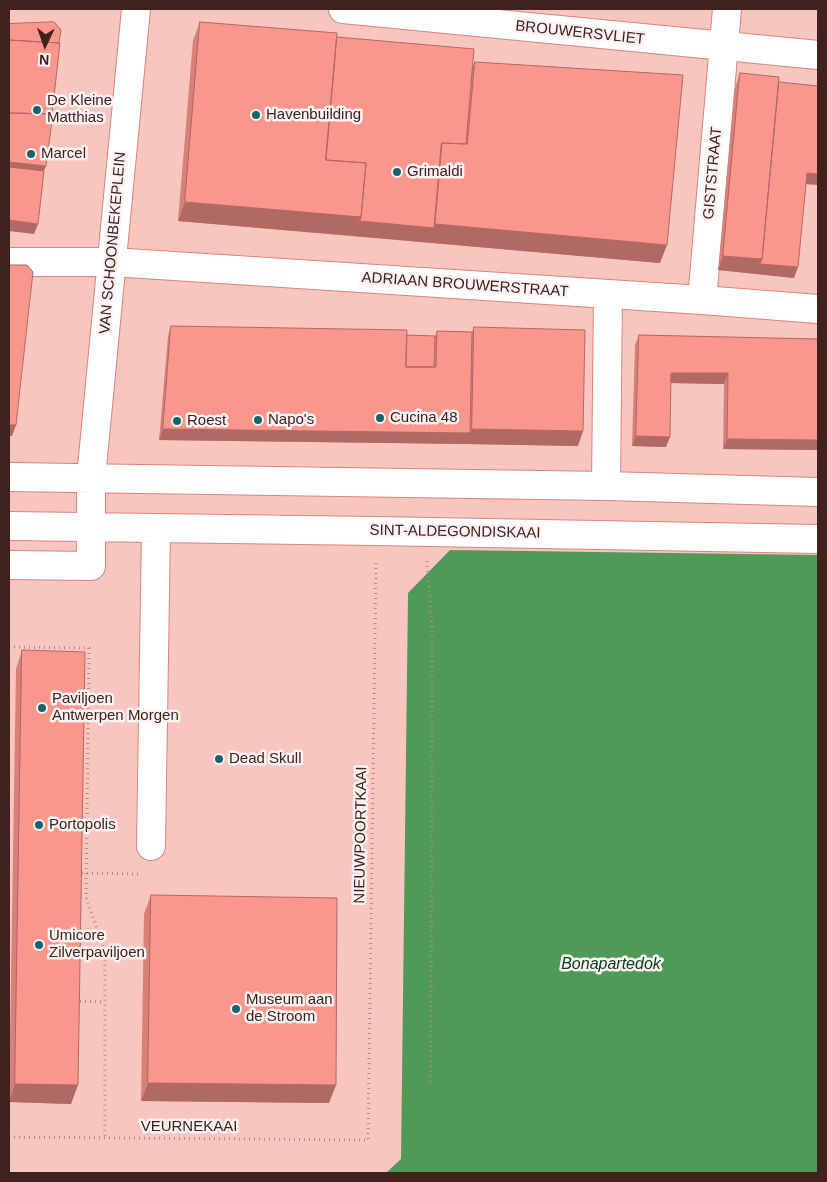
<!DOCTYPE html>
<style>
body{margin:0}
#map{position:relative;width:827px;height:1182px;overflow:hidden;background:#f9c5bf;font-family:Arial,sans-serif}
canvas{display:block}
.frame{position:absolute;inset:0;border:10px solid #41211e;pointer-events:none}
.north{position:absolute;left:20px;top:20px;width:50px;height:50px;-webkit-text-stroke:4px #fbf2f1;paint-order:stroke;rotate:183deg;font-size:14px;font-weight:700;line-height:20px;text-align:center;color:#41211e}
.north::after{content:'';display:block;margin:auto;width:18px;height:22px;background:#41211e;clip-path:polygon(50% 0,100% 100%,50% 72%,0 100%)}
</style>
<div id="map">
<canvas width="827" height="1182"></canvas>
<div class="frame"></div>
<div class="north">N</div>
</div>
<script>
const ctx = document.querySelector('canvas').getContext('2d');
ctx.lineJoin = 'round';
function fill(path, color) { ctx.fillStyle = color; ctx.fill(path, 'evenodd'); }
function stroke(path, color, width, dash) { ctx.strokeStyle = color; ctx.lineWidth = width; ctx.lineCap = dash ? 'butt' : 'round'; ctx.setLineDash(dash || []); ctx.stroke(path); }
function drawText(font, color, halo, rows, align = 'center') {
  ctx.font = font + ' Arial,sans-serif'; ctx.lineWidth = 5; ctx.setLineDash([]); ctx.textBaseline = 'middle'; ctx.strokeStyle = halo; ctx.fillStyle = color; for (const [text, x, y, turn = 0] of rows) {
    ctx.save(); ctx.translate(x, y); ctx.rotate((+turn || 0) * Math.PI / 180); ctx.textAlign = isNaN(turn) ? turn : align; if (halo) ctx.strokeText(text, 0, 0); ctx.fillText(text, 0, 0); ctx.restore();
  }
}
const water = new Path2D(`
 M450,550L818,555V1173H386L401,1159L408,593Z`);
const path = new Path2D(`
 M427,561L432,628L431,1085
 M9,647L89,648L86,897L105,952V1138
 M9,757H14
 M77,873L139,874
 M9,999H10
 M75,1001L104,1002
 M9,1137L368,1140L376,562`);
const minor = new Path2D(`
 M343,9L818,55
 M9,262H112L702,300L818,309
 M702,300L727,9
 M9,477L606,486L818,492
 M606,486L608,294
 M9,526L376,531L818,539
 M9,565L91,566V478L136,9
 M151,846L156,529`);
const wall = new Path2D(`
 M200,22L337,37L473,66L475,62L660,263L178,221L193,40Z
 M740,73L779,82L806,184L794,278L718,270L735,88Z
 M171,326L435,336L437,331L472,332L474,327L578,446L467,444L159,440L168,336Z
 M639,335L818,339V450L723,449L724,384L671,383L666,447L632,446L635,345Z
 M22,650L71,1104L9,1102L16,669Z
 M151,895L329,1103L141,1101L144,914Z`);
const shadedWall = new Path2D(`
 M9,162L46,166L40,181L9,177Z
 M807,173L818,174V185L803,184Z
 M185,202L361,217L355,236L178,221Z
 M9,220L38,224L34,234L9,231Z
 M360,221L434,228L435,224L667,245L660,263L355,236Z
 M723,256L762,259L757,274L718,270Z
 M760,264L798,267L794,278L757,274Z
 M671,373H728L724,384L668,383Z
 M9,425H16L12,436H9Z
 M163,429L470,433L472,429L583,431L578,446L467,444L159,440Z
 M636,436L670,437L666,447L632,446Z
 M727,439L818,440V450L723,449Z
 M148,1083L336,1085L329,1103L141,1101Z
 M15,1084L78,1085L71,1104L9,1102Z`);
const building = new Path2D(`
 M54,22L61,30L59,43L9,40V24Z
 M200,22L337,33L326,160L366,163L361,217L185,202Z
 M337,37L474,49L466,144L442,143L441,146L434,228L360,221L361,217L366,163L326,160Z
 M9,40L60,43L52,114L9,113Z
 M475,62L683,75L667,245L435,224L442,143L467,144Z
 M740,73L779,77L762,259L723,256Z
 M779,82L818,86V174L807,173L798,267L760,264L762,259Z
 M9,113L53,114L46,166L9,162Z
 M9,167L44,171L38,224L9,220Z
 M9,265H27L33,272L16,425H9Z
 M171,326L407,330L406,367H436L437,331L472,332L470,433L163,429Z
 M474,327L585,330L583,431L472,429Z
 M407,335L435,336L434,367H406Z
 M639,335L818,339V440L727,439L728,373H671L670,437L636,436Z
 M22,650L85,652L78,1085L15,1084Z
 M151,895L337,898L336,1085L148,1083Z`);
const markers = [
 [37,110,5,"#17646d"],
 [256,115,5,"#17646d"],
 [31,154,5,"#17646d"],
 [397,172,5,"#17646d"],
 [380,418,5,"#17646d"],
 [258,420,5,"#17646d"],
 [177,421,5,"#17646d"],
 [42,708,5,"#17646d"],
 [219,759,5,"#17646d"],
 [39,825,5,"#17646d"],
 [39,945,5,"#17646d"],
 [236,1009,5,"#17646d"]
];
const streetNames = [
 ["BROUWERSVLIET",580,33,6],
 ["GISTSTRAAT",713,173,-85],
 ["VAN SCHOONBEKEPLEIN",113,243,-85],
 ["ADRIAAN BROUWERSTRAAT",465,285,4],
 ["SINT-ALDEGONDISKAAI",455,532,1],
 ["NIEUWPOORTKAAI",361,835,-89],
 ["VEURNEKAAI",189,1127]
];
const poiNames = [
 ["De Kleine",47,101],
 ["Matthias",47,118],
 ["Havenbuilding",266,115],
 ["Marcel",41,154],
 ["Grimaldi",407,172],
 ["Cucina 48",390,418],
 ["Napo's",268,420],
 ["Roest",187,421],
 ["Paviljoen",52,699],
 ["Antwerpen Morgen",52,716],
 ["Dead Skull",229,759],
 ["Portopolis",49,825],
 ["Umicore",49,936],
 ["Zilverpaviljoen",49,953],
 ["Museum aan",246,1000],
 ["de Stroom",246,1017]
];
const waterNames = [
 ["Bonapartedok",611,965]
];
fill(water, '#4f9a57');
stroke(minor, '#d6867e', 30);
stroke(path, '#b78a85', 3, [1, 4]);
stroke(minor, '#fff', 28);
fill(wall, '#d88179');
fill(shadedWall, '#b06963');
fill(building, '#fb968d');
stroke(building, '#b06963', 1);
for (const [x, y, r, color] of markers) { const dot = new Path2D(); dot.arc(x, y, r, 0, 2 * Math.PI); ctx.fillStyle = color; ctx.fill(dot); stroke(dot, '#fbf2f1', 2); }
drawText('15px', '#41211e', '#fbf2f1', streetNames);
drawText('15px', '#41211e', '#fbf2f1', poiNames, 'left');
drawText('italic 16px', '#043d11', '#fbf2f1', waterNames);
</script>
